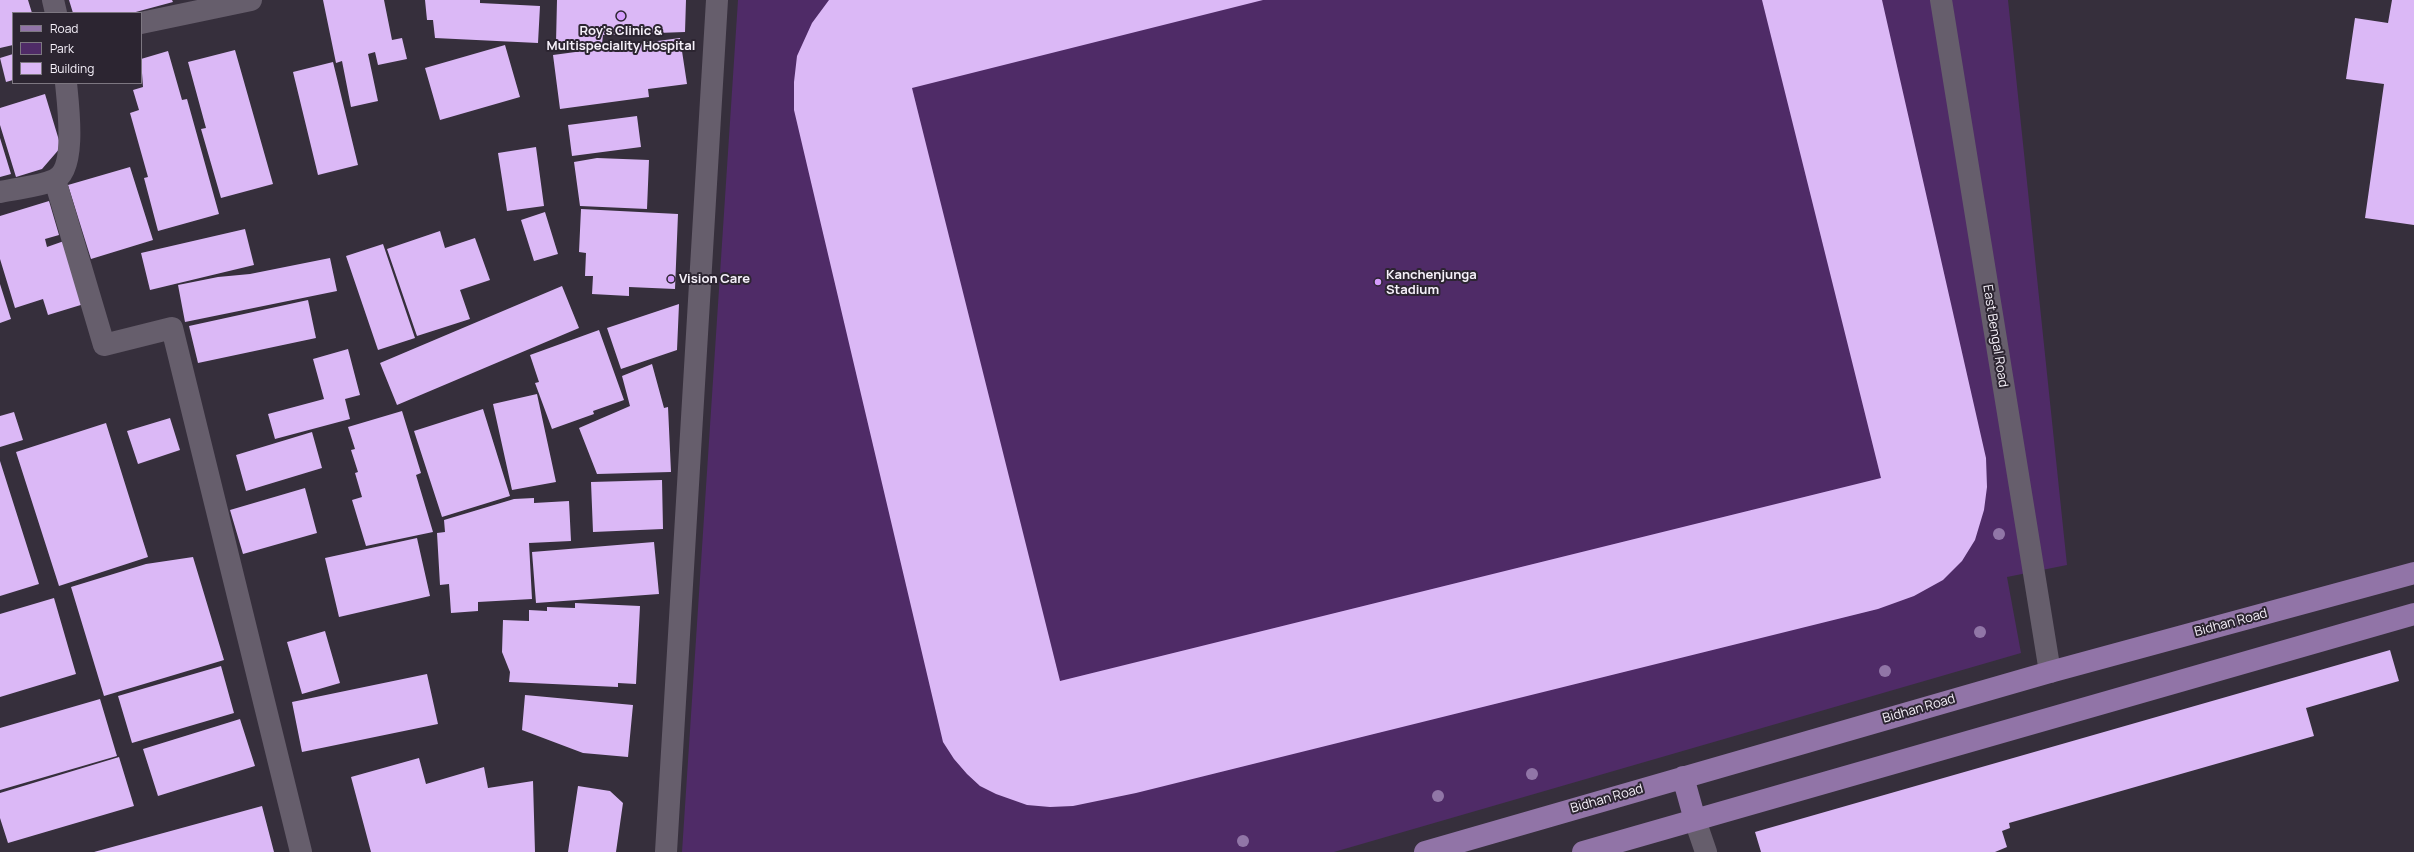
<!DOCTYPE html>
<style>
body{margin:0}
#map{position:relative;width:2414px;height:852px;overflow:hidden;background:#362f3c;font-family:Manrope,sans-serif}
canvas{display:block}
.legend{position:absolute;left:12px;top:12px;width:130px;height:72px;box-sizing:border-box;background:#2c2531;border:1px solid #7d7781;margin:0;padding:5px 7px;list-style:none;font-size:12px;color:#f6f1fa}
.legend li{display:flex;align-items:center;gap:8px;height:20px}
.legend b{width:20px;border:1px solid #7d7781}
</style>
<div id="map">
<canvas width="2414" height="852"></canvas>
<ul class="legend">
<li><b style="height:5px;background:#9174a7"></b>Road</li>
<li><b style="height:11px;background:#4f2b67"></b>Park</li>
<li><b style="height:11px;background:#dbb8f6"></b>Building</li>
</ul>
</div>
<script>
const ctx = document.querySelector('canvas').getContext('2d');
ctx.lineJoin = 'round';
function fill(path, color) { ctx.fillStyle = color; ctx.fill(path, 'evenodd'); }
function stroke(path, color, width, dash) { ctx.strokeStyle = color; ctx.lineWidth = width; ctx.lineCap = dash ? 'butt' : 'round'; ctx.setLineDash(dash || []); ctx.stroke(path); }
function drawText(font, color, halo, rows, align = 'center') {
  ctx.font = font + ' Manrope,sans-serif'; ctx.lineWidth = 4; ctx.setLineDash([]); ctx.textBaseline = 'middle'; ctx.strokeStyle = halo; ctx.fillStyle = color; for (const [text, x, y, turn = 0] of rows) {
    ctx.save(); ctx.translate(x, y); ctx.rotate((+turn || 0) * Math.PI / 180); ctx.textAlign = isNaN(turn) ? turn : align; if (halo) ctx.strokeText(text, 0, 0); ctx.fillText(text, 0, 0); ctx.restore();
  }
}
const green = new Path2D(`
 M738,0H2008L2067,565L2007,577L2021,653L1334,852H682Z`);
const building = new Path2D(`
 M0,0H28L32,13H13V45L0,48Z
 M69,0H172L173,2L132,13H73Z
 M323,0H384L392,40L402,38L407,59L378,65L375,52L368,54L378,101L351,107L342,61L336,63Z
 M425,0H480V3L540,6L538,43L435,38L433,20H427Z
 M557,0H686L685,32L603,35L602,44L556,43Z
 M829,0H1263L912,88L1060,681L1881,478L1762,0H1882L1986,458L1987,487L1984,510L1975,540L1962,561L1943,580L1914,596L1878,609L1136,793L1073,806L1050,807L1027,805L996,794L980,786L967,774L954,759L943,742L794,110V82L797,56L812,23Z
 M2392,0H2414V225L2365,218L2384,84L2346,79L2355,18L2388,23Z
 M680,38L687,84L648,89L649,97L560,109L553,55Z
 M505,45L520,97L440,120L425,68Z
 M235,50L273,184L221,198L201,129L206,128L188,62Z
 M168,51L182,100L187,99L219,214L158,231L144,178L148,177L130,113L139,110L133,90L143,87L141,59Z
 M13,54V80L6,82L0,58Z
 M333,62L358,165L318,175L293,72Z
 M45,94L61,147L42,169L16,177L0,125V108Z
 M637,116L641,147L572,156L568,125Z
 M0,138L11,174L0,177Z
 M536,147L544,206L507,211L498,153Z
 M597,158L649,160L647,209L580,206L574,162Z
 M130,167L153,240L91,259L68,185Z
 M49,201L59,235L45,239L47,247L64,241L84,304L48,315L43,299L15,308L0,259V216Z
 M581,209L678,214L675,289L629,287V296L592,294L593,276H585L586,253L579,252Z
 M545,212L558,254L534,261L521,220Z
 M245,229L254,265L150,290L141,253Z
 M440,231L445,248L475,238L490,280L460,290L470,319L417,336L387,249Z
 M383,244L415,338L378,350L346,256Z
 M330,258L337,291L185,322L178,285L218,277L250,274Z
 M0,284L11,319L0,323Z
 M562,286L579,328L397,405L380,363Z
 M308,300L316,338L198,363L189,326Z
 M679,304L677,350L621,369L607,328Z
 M599,330L624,400L593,411L594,414L552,429L535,383L539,382L530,355Z
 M348,349L360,395L345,399L350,419L275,439L268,414L324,399L313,359Z
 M652,364L664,408L668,407L671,472L597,474L579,428L630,406L622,376Z
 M537,394L556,482L512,490L493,404Z
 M483,409L510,496L442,517L414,431Z
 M402,411L421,473L416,475L433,532L366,546L352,500L362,497L355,473L358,472L351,450L355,449L348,427Z
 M14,412L23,440L0,447V416Z
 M170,418L180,450L138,464L127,431Z
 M106,423L148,557L59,586L16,452Z
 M312,432L322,468L246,491L236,455Z
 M0,461L39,584L0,596Z
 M662,480L663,529L593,532L591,482Z
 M305,488L317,533L243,554L230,510Z
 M534,498V503L569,501L571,541L529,543L532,599L478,602V611L451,613L449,584L440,585L437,533L445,532L444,520L514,499Z
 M417,538L430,596L339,617L325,558Z
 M654,542L659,594L536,603L532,552Z
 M193,557L224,660L104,696L71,587L146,564Z
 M54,598L76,674L0,697V614Z
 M575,603L640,606L636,684L618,683V687L509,682L510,672L502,652L503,620L529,621V610L547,611V607L575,608Z
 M325,631L340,683L302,694L287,642Z
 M2390,650L2399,681L2306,708L2314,736L2009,823L2010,828L2002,831L2007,847L1995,852H1761L1755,832Z
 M221,666L234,713L132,743L118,696Z
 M427,674L438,724L302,752L292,702Z
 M525,695L633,705L628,757L583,753L522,730Z
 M100,699L117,756L0,790V728Z
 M240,719L255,766L158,796L143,749Z
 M119,757L134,806L8,843L0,818V793Z
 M419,758L426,784L484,767L488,788L533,781L535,852H371L351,777Z
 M578,786L610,791L623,803L616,852H568Z
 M262,806L274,852H94Z`);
const minor = new Path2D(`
 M53,0L56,13
 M1941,0L2050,672
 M141,23L251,0
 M55,180L104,345L172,328L301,852
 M0,192C17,188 38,187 54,180C77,171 68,104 66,83
 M1695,820L1706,852
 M666,852L717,0`);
const major = new Path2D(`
 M1683,777L1695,820
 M1425,852L2050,672L2414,573
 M1583,852L2414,614`);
const trees = [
 [1999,534],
 [1980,632],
 [1885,671],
 [1532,774],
 [1438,796],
 [1243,841]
];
const markers = [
 [621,16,5,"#d49cfc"],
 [671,279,4,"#d49cfc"],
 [1378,282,4,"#d49cfc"]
];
const poiNames = [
 ["Roy's Clinic &",621,31,"center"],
 ["Multispeciality Hospital",621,46,"center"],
 ["Kanchenjunga",1386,275],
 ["Stadium",1386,290],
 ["Vision Care",679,279]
];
const streetNames = [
 ["East Bengal Road",1995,336,81],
 ["Bidhan Road",2231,623,-15],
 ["Bidhan Road",1919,709,-16],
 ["Bidhan Road",1607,799,-16]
];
fill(green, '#4f2b67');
fill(building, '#dbb8f6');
stroke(minor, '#665e6c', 22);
stroke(major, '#9174a7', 22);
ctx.fillStyle = '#9176a7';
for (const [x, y] of trees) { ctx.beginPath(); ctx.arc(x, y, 6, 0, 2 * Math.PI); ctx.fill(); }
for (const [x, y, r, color] of markers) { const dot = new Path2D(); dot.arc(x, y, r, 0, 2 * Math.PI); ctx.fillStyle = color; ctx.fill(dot); stroke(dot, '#2c2531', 1.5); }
drawText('bold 13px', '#f6f1fa', '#2c2531', poiNames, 'left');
drawText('13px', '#f6f1fa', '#2c2531', streetNames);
</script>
